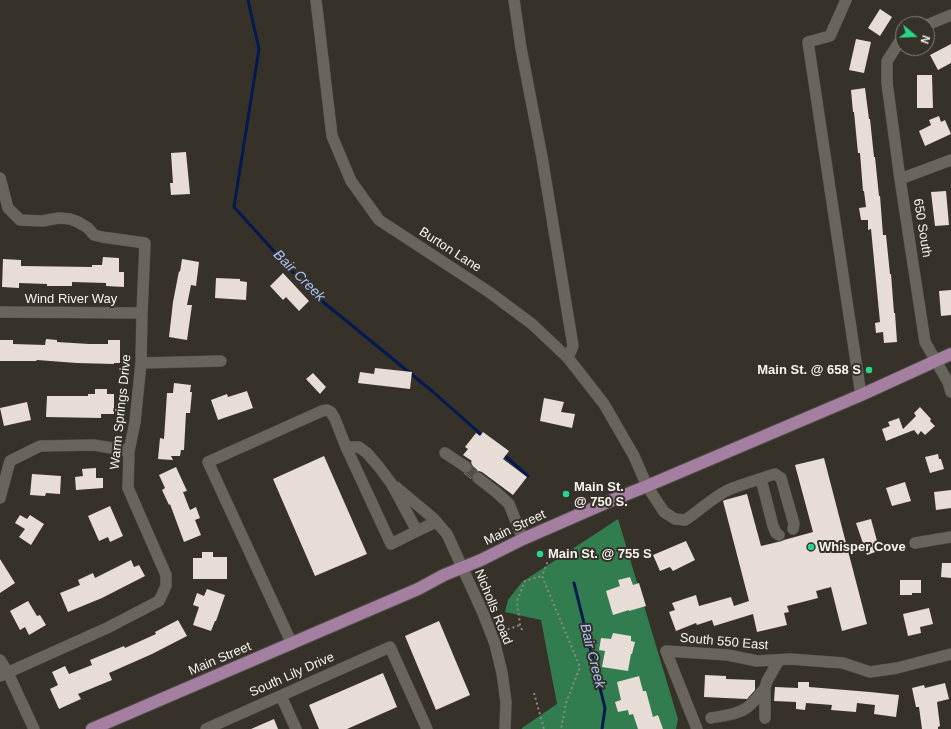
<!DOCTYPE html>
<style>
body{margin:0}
#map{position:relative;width:951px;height:729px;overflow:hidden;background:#36322a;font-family:Arial,sans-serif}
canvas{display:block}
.north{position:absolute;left:895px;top:16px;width:40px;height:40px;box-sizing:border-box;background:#36322a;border:1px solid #838079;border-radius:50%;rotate:109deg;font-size:11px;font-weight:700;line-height:16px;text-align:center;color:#f7f4ef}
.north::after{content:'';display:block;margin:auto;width:14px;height:18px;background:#26d886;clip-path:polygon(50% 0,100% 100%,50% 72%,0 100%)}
</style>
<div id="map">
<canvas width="951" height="729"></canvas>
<div class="north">N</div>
</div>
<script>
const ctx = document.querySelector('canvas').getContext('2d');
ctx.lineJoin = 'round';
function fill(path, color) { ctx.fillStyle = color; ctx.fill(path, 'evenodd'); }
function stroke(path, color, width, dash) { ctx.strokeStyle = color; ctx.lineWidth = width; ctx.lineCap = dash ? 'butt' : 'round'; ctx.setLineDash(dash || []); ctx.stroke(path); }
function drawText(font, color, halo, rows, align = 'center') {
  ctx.font = font + ' Arial,sans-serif'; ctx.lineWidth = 4; ctx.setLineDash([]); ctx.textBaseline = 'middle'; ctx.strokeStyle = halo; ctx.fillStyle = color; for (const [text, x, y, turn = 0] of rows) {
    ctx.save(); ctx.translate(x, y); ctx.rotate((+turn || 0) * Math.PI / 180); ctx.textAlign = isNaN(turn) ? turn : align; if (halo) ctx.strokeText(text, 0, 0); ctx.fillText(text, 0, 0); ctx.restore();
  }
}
const forest = new Path2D(`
 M618,519L678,719L676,729H522V728L557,704L541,620L505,612L508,600L522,582Z`);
const stream = new Path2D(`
 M248,0L259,49L234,207L311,292L432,391L484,437
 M503,454L528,476
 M574,583L605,708L602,729`);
const building = new Path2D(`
 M880,9L892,17L880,36L868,28Z
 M856,39L871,42L864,73L849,70Z
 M951,44V63L938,70L930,55Z
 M917,75H932L933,108H917Z
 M865,88L869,119H870L874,157H875L879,196H880L883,235H886L890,274H891L894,313H895L897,342L884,343L883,332L876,333L875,323L880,322L871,229L868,230V220H861L859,208L866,207L864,191H863L860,153H858L854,112H853L851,90Z
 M939,116L941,122L945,120L951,134L925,146L919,131L931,125L929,120Z
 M186,152L190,194L171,195L170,183H173L171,153Z
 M946,191L949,225L935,226L931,192Z
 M103,257L119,258V272H124V287L106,286V283L72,282V286H47V284L19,283V288L2,287L3,259L21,260V266L92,267V265H102Z
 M182,259L199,262L196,286L191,285L187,305H192L187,340L169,337L173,302L179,271L180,272Z
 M283,273L309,301L299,311L286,297L283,300L270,286Z
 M216,278L240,279V281L247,282L246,300L215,298Z
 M951,290V315L941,316L939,291Z
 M46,339L57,340V342L89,344H108V340H120V363H114V364L77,363L37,360L36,361H0V340H13V344L45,345Z
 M375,368L412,372L410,389L358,383L360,372L374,374Z
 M313,373L326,387L320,394L306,379Z
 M174,383L191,385L190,392H192L190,413H186L184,450H181L180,456H171L173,460L158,459L160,438L164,439L167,393H173Z
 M95,389H107V394H114V414H101V418L46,417L47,396H88V394H95Z
 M247,391L253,408L218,420L211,400L227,394L228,397Z
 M544,398L564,402L561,412L575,414L572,428L540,421Z
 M27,402L31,420L4,426L0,408Z
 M920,407L931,419L930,421L935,426L925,435L921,431L918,435L914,430L886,441L882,429L890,426L888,422L899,418L903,429L916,416L914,413Z
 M483,432L509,451L503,459L527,477L513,495L482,472L479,471L475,472L472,474L471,479L464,473H469L472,471L473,467L471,462L472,461L463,455L468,449L465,447L476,433L480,436Z
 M938,454L939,459H941L944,469L930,473L925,457Z
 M324,456L367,554L315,576L273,479Z
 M824,458L867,624L842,631L831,587L816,591L818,598L787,606L789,612L784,613L787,625L757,632L753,614L714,626L712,620L697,625L696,623L676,631L669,612L675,610L672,603L696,595L699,606L731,597L734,606L749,601L723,501L725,500L747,494L761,546L782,541L784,540L813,532L795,465Z
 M176,467L187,491L183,492L190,510L196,507L200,518L195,520L201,535L184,542L170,504L169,505L162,490L165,488L159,475Z
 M96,468V478H103V488L76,490L75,477L83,476L82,469Z
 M32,474L61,476L60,494L46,493L45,496L30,495Z
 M905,482L911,501L892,506L886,488Z
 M951,490V508L936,510L934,492Z
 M110,506L123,536L110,542L108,537L99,541L88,516Z
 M20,515L27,519L30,515L44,524L31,545L19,537L25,529L15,523Z
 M871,519L877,541L875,542L878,551L867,555L856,523Z
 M686,541L695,560L673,571L670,567L660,571L653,555Z
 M202,552H213V557H227V579H193V558H202Z
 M0,559L15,583L0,593Z
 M131,560L134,567L139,565L145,576L102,598L68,612L60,593L80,585L78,580L93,573L95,578Z
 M942,563H951V578L941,577Z
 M630,577L633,585L639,583L646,606L629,611V610L613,615L606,591L620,586L618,580Z
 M900,580H921V593H912V595H900Z
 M207,589L225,595L216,621H215L211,631L193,625L199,607L193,605L197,593L204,596Z
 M28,601L37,616L40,615L46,625L29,635L25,627L20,630L10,611Z
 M929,608L933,624L920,627L921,633L908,636L903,614Z
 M178,620L187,636L152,654L109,673L112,680L78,694L81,699L59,709L50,689L58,685L52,672L65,666L69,674L92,665L90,660L124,646L125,648L156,634L155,632Z
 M439,621L470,695L436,710L405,636Z
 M613,633L631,636V641L635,642L632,654H631L628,671L602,667L605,651L599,650L601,638L611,639Z
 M383,673L397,707L347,729H319L309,705Z
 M705,675L726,676V679L755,680V690L747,699L725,698L704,697Z
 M639,676L643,691H646L653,717L658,715L663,729H638L633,714L629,715L628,710L618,712L615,702L621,700L617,682Z
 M798,682H809V687L870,692L899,695L896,717L874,714L875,705L857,703L856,712L831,710L832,705L806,703L805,710L796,709V702L774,701L775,687L798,688Z
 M945,683L949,699L937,702L940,726L938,727V729H922L919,707H916L912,688L924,685L925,688Z
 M274,719L278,729H251Z`);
const minorTunnel = new Path2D(`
 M466,467L478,478`);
const path = new Path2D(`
 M549,553L550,555L542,576L580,667L566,703L561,729
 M522,630L520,625L517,601L525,581L542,576
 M503,631L520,625
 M534,693L544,729`);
const minor = new Path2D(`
 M316,0L332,136L351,181L379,220L489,292L532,324L568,358L604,404L634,456L647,486L664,512L675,519L685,520C699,511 712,498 728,490C742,484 760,479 775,474L781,478L794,524L793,529
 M514,0L521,48L542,157L573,346L568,358
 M846,0L830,36L808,42L861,395
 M927,25L951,15
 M903,39L900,41L887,61V83L900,179L925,342L948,382L951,392
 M0,178L8,208L20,220L42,221L59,218L70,219L78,222L88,228L94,235L102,237L145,243L142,313L141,363L135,422L129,451L128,488L166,575V586L159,601L107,628L0,676
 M900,179L951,160
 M0,312L142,313
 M141,363L221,361
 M445,453L466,467
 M478,478L496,492L509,504L523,539
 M761,479L773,526L776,533L779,535
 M396,487L433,518L447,534L483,613L495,644L502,673L506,702L505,729
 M0,498L10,461L40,446L94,445L129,451
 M417,531L436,522
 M915,543L951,537
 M292,644L208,462L322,411L327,410L331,412L335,419L346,447L391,544L417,531L391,483L379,467L367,453L359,447H346
 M0,660L8,673L34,729
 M281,696L296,729
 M711,718C722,716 735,715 745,709C753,704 759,695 765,688
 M765,718V688L767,681L779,660
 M206,729L390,647L427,729
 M697,729L666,651L728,655L757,661L790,659L843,663L870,672L897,668L951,654`);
const major = new Path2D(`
 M92,729L418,589L444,575L481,560L523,539L610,501L647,486L861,395L951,354`);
const markers = [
 [869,370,4,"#26d886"],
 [566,494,4,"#26d886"],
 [811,547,4,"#26d886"],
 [540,554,4,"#26d886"]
];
const streetNames = [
 ["650 South",922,228,81],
 ["Burton Lane",450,250,33],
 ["Wind River Way",71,299],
 ["Warm Springs Drive",121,412,-84],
 ["Main Street",515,528,-25],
 ["Nicholls Road",493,607,68],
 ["South 550 East",724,642,5],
 ["Main Street",220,659,-23],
 ["South Lily Drive",292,675,-24]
];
const poiNames = [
 ["Main St. @ 658 S",861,370,"right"],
 ["Main St.",574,487],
 ["@ 750 S.",574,502],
 ["Whisper Cove",819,547],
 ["Main St. @ 755 S",548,554]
];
const waterNames = [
 ["Bair Creek",299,276,45],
 ["Bair Creek",592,656,76]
];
fill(forest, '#327d4f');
stroke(stream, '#041950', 3);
fill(building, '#e7dcd6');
stroke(minorTunnel, '#534f48', 11, [11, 5.5]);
stroke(minor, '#514e48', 12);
stroke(major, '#514e48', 14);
stroke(path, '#8d8982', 2, [2, 3]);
stroke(minor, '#69655d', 11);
stroke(major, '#a57fa1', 12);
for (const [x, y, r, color] of markers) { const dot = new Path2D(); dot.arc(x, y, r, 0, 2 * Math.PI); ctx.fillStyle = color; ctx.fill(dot); stroke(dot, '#36322a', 1.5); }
drawText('13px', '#f7f4ef', '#36322a', streetNames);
drawText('bold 13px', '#f7f4ef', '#36322a', poiNames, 'left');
drawText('italic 14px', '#aac6fb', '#36322a', waterNames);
</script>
